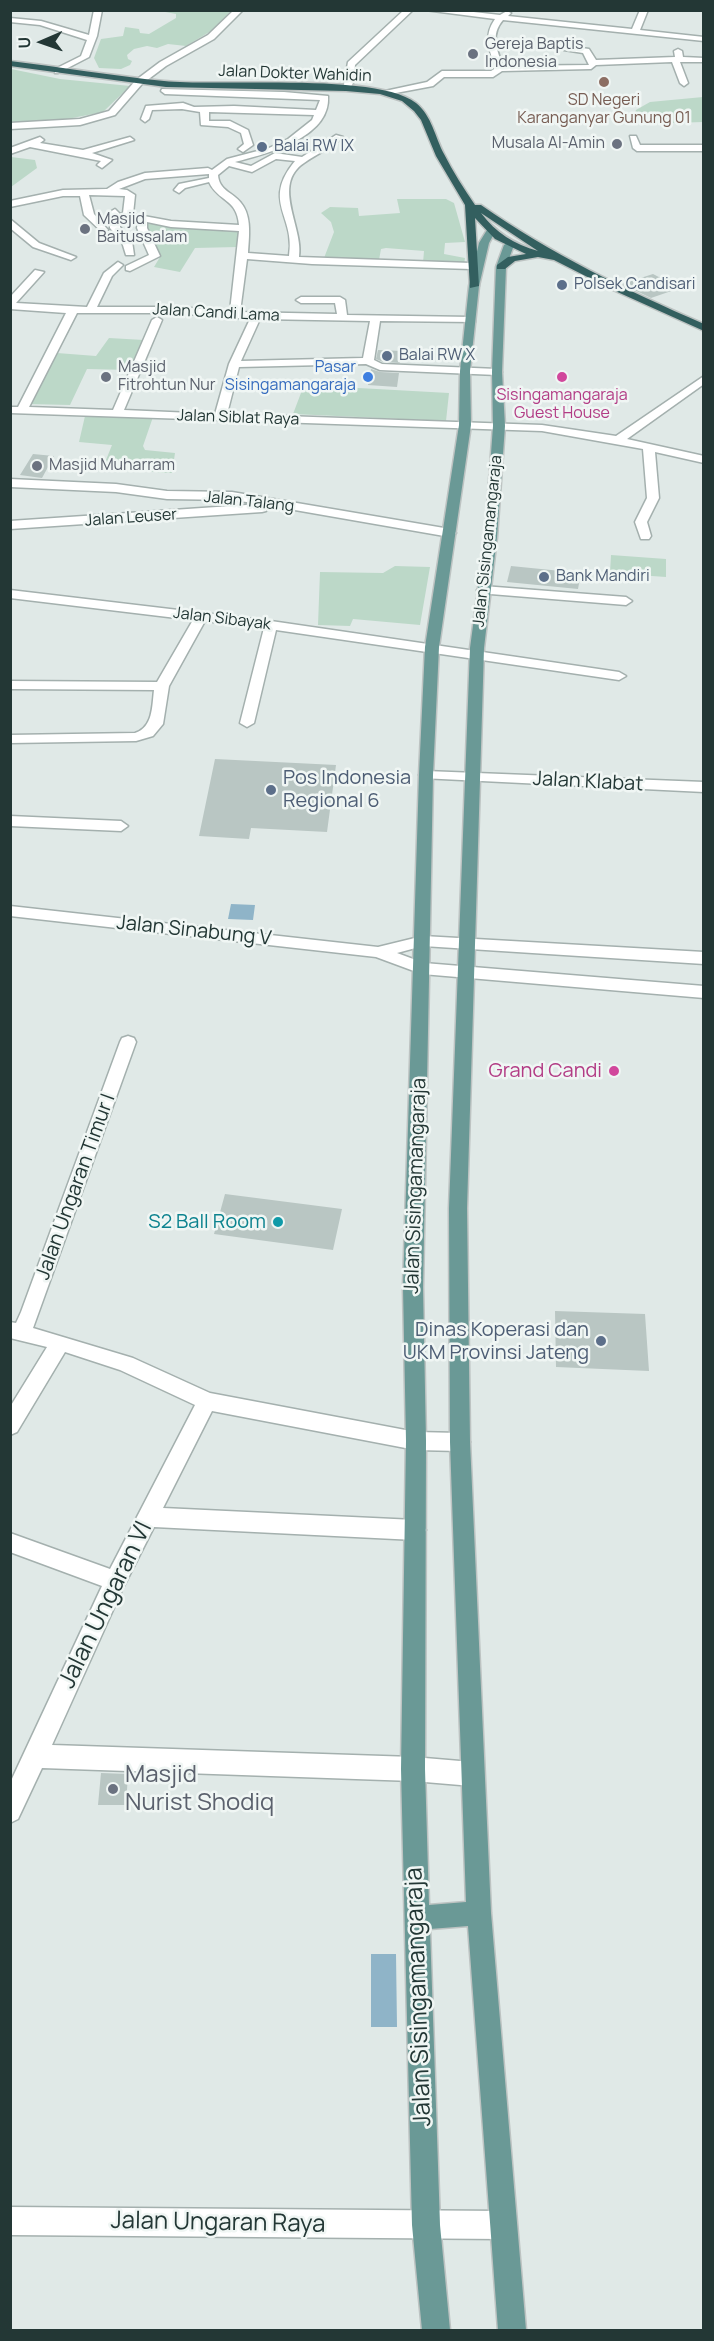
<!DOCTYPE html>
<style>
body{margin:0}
#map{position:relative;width:714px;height:2341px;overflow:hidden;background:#e0e9e7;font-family:Manrope,sans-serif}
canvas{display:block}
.frame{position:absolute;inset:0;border:12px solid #233735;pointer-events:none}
.north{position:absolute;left:12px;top:12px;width:60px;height:60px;-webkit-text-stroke:4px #f0f6f4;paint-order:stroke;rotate:268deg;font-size:16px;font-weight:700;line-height:24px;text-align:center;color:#233735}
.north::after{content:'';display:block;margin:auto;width:21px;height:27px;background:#233735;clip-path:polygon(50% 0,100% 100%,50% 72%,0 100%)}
</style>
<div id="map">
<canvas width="714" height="2341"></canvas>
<div class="frame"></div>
<div class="north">U</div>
</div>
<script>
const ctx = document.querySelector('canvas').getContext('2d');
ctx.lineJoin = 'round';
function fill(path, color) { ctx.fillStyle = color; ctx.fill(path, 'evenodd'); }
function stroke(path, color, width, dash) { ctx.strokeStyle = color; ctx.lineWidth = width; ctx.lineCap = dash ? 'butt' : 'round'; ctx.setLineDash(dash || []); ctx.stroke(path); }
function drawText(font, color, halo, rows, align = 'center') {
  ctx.font = font + ' Manrope,sans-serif'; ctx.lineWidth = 5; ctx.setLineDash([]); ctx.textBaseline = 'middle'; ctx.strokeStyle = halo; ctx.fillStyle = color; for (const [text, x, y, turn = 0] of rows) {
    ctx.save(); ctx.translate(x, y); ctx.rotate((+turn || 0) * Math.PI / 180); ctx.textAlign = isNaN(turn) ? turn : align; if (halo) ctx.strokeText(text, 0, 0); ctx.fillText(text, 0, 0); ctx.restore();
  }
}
const green = new Path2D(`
 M160,11H231L211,31L186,46L168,44L157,48L147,46L134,49L127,55L128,59L132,61L130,65L121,69L99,68L94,58L101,39L123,36L125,27L139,29L140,33L149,34L176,18V14Z
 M11,69L60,79L130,86L103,112L62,120L11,122Z
 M703,97V122L644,124L632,120L636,110L650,102Z
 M11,157L35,160L37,168L11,187Z
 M397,199H446L454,203L465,242L445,243L444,254L465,258L464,265L423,263L424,251L386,248L381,249L379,260L324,258L334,232L331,222L321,213L330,207L358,208L359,216L400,213Z
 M150,221L234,230L239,233L237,247L195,248L180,272L154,267L160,257L152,235L145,229Z
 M109,338L144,340L130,370L87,369L70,405L27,404L57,353L96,356Z
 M304,385L449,393L446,421L293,414Z
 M85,416L153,417L143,446L145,450L175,453L172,473C147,473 129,467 104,465L112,445L79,442Z
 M611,555L666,559V577L610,573Z
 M395,566L430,567L420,625L353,619L350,626L318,625L320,572L383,573Z`);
const water = new Path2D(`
 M231,904L255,905L253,920L228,919Z
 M371,1954H396L397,2027H371Z`);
const building = new Path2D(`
 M653,274L680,288L651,298L622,284Z
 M378,350L402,351L400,363L383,362L376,359Z
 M371,369L380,372L399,373L397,387L368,385Z
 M33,454L54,456L42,478L20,475Z
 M511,566L581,573L578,589L507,582Z
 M215,759L336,765L327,832L251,828L249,839L199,836Z
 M225,1194L342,1209L333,1250L214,1234Z
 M555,1311L645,1314L649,1371L556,1367Z
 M101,1773L128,1774L126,1805H98Z`);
const minor = new Path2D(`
 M94,10H102L97,36L89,57L58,73H55V69L81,56L87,40L40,25L10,22V18L41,21L89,35Z
 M234,10H243L214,39L166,66L142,84L115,115L80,125L10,129V123L80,119L109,111L136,80L160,62L208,35Z
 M404,10H413L355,65L353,83L349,90H343L348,62Z
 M425,10H456L500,15L507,11L511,13L508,16L632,29L640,10H648L640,30L704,37V41L503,20C490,35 497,50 503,66L589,65L583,53L564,50L563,48L567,46L589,49L596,60L675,57L674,51L678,49L682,51L683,57L704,58V62H680L688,83L684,86L680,83L672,62L596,65L591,69L502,71L493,77H444L433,86L385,95V91L427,82L442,71H491L496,68C489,50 483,36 495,19Z
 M162,89L284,92L328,96C331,138 266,154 235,162L251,166L275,153L302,157L336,135L343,137C332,148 316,154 304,163C271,185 304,228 299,257L471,263L476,266L471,269L312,264L247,259L240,312L337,314L335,303H301L296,300L301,297H340L345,300L347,315L471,317L475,318V322L380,321L374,360L382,364L497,369L502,372L497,375L380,370L366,364L239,367L227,414L542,425L616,436L704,376V384L627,439L704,456V463L655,452L659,498L647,522L651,536L649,539H641L635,522L647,498L643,449L542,431L10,413V407H18L66,313L10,309V297L35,270L44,272L16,303L87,307L104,273L118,262L123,265L112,276L97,307H176L230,311L239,231L171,227L147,222V228L160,256L130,271L126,270V266L149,255L137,228L138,221L120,220V227L132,241L134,255H126L122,242L110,228V212L115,209L120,214L123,213L125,196L89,195L94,214L108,230L103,233L84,215L80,196H63L10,207V201L63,190L107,189L118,182L145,173L208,168L212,170L227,159L269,148L288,139L312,120L314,115L209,112V121H230L248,130L253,145L243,152L238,149L244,144L241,133L228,127L201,125L200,112L182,109L152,110L149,119L145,122L141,119L146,106L183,103L194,107L234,106L316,110L320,100L165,94L161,91ZM276,159L295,161C261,202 296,216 289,256L248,253C249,237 252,216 241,203C233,192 219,191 218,175L229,166L252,172ZM209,174V178L179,184L174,190L179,193L185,188L209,182C218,202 237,198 239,225L171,221L133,214L135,195L127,190L119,189L145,179ZM77,313H176L250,319L229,364L215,414L124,410L162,320L157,317L152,320L113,410L29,407ZM260,319L370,321L363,358L241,361Z
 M630,136H636L640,145H704V151H637L633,148Z
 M40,137L44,140L40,143L83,150L130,137L134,140L92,153L112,160L102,168L97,165L101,161L30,147L10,154V148Z
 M10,219L39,243L76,257L71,260L33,247L10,228Z
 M10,479L116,484L167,491L232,492L450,529L456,533L450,537L266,505V511L262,512L10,529V521L261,504L232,500L167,499L116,492L10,487Z
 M483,586L626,597L632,601L626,605L478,593L477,590Z
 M10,590L271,621L619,672L626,676L619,680L276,630L254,723L247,727L240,723L264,628L205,621L169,686L163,724L153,736L136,741L10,743V735L135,733C153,727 152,707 154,690L10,689V681L157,682L193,620L10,598Z
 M426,771L704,782V792L421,778L419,775Z
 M10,816L121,821L128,826L121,831L10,826Z
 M10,906L378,947L423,936L704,952V964L423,946L397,953L424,963L704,986V998L422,974L376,957L10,916Z
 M128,1036L134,1038L136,1042L33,1328L133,1358L210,1393L416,1432L460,1433L467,1436L470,1442L467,1448L460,1451L416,1450L212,1411L163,1508L415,1520L422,1523L426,1530L422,1537L415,1540L154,1527L123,1588L52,1745L413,1757L472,1762L480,1766L484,1774L480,1782L472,1786L413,1781L42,1768L18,1819L10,1823V1783L102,1586L10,1552V1533L110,1569L195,1405L120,1370L65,1352L17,1432L10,1435V1407L47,1347L10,1338V1322L16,1323L21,1312L120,1042L122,1038Z
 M10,2207L502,2211L512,2215L516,2225L512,2235L502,2239L10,2235Z`);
const major = new Path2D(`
 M490,229L495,232L489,243L479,286L470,371L471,425L439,647L433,775L423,1287L426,1441L425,1769L429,1905L466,1902L450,1442L449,1208L470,648L485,537L493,426L492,372L496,267L504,245L509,242L514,245L506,267L502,372L505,426L497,537L484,648L467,1208L470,1442L491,1913L526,2330H498L468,1926L430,1929L440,2225L450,2330H422L412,2225L401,1769L406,1441L403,1287L419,775L425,647L459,425L460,371L469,286L479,243L487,230Z`);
const highway = new Path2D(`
 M10,61C62,67 113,76 164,81C220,87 377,72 416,103C432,116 435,137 444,154C453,172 464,189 475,205H481C551,254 626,290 704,324V331L613,290L554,260L538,257L515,261L505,269H497V265L508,257L526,254L495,239L475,218L479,286L470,288L465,205L436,156L421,120L414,111L402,101L380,94L346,91L166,87L10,66ZM481,213L538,251C514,244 496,233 481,213Z`);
const markers = [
 [473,54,6,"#6b7280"],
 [604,82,6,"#8d6e63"],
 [617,144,6,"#6b7280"],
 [262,147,6,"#5c6f8a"],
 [85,229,6,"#6b7280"],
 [562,285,6,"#5c6f8a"],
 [387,356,6,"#5c6f8a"],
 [106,377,6,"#6b7280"],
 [368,377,6,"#3f7fe0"],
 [562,377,6,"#d1479c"],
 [37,466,6,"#6b7280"],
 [544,577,6,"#5c6f8a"],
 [271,790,6,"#5c6f8a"],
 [614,1071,6,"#d1479c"],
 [278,1222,6,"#0f9aa8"],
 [601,1341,6,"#5c6f8a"],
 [113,1789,6,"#6b7280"]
];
const farWorshipnames = [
 ["Gereja Baptis",485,45],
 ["Indonesia",485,63],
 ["Musala Al-Amin",605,144,"right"],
 ["Masjid",97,220],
 ["Baitussalam",97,238],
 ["Masjid",118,368],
 ["Fitrohtun Nur",118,386],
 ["Masjid Muharram",49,466]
];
const farStreetnames = [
 ["Jalan Dokter Wahidin",295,74,2],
 ["Jalan Candi Lama",216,313,3],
 ["Jalan Siblat Raya",238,418,2],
 ["Jalan Talang",249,502,6],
 ["Jalan Leuser",131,518,-4],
 ["Jalan Sisingamangaraja",488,541,-84],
 ["Jalan Sibayak",222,619,7]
];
const farEducationnames = [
 ["SD Negeri",604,101],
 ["Karanganyar Gunung 01",604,119]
];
const farServicenames = [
 ["Balai RW IX",274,147],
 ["Polsek Candisari",574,285],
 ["Balai RW X",399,356],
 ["Bank Mandiri",556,577]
];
const farShopnames = [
 ["Pasar",356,368],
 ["Sisingamangaraja",356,386]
];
const farHotelnames = [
 ["Sisingamangaraja",562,396],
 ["Guest House",562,414]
];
const serviceNames = [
 ["Pos Indonesia",283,778],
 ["Regional 6",283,801],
 ["Dinas Koperasi dan",589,1330,"right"],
 ["UKM Provinsi Jateng",589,1353,"right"]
];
const streetNames = [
 ["Jalan Klabat",588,782,3],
 ["Jalan Sinabung V",194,931,6],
 ["Jalan Sisingamangaraja",416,1186,-88],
 ["Jalan Ungaran Timur I",76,1187,-70]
];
const hotelNames = [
 ["Grand Candi",602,1071]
];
const cultureNames = [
 ["S2 Ball Room",266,1222]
];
const nearStreetnames = [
 ["Jalan Ungaran VI",106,1605,-64],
 ["Jalan Sisingamangaraja",419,1997,-92],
 ["Jalan Ungaran Raya",218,2223,1]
];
const nearWorshipnames = [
 ["Masjid",125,1775],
 ["Nurist Shodiq",125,1803]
];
fill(green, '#bcd8c8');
fill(water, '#8fb4c8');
fill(building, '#b9c6c3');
stroke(minor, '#a4b0ae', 3);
stroke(major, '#bdc3c2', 3);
stroke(highway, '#bdc3c2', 3);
fill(minor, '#fff');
fill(major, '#6a9996');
fill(highway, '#335f5f');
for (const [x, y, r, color] of markers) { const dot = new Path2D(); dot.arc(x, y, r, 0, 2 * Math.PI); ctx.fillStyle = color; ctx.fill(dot); stroke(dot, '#f0f6f4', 2); }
drawText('16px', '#5b616d', '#f0f6f4', farWorshipnames, 'left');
drawText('16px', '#233735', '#f0f6f4', farStreetnames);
drawText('16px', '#785e54', '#f0f6f4', farEducationnames);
drawText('16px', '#4e5e75', '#f0f6f4', farServicenames, 'left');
drawText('16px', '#366cbe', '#f0f6f4', farShopnames, 'right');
drawText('16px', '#b23c85', '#f0f6f4', farHotelnames);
drawText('20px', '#4e5e75', '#f0f6f4', serviceNames, 'left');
drawText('20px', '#233735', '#f0f6f4', streetNames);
drawText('20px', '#b23c85', '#f0f6f4', hotelNames, 'right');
drawText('20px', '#0d838f', '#f0f6f4', cultureNames, 'right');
drawText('24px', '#233735', '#f0f6f4', nearStreetnames);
drawText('24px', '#5b616d', '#f0f6f4', nearWorshipnames, 'left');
</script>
